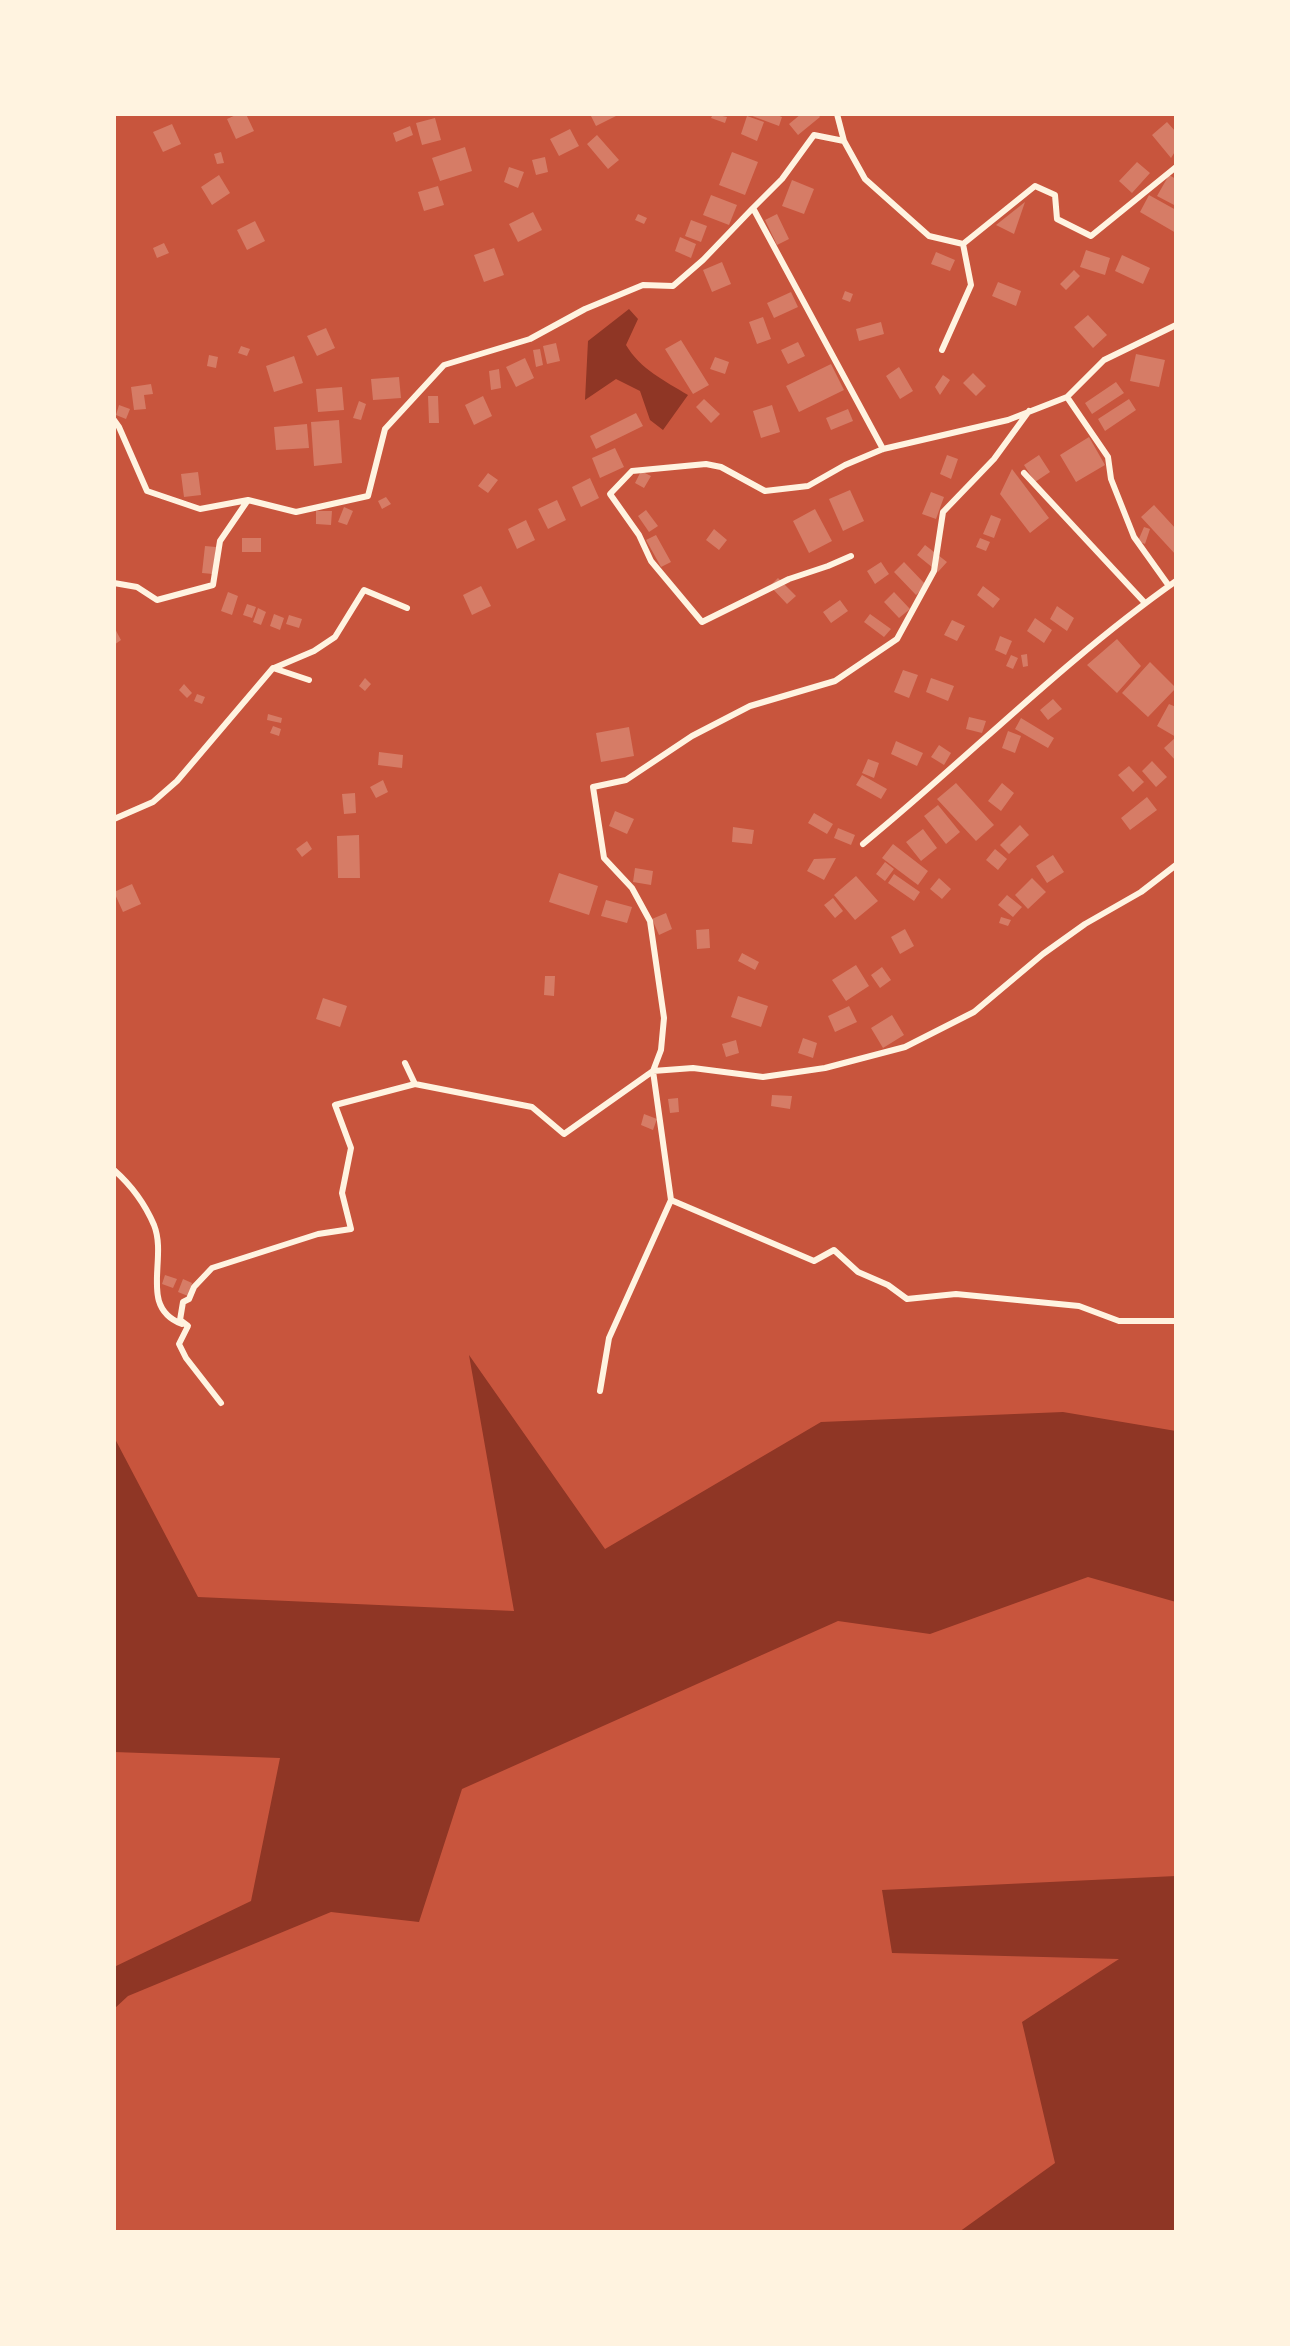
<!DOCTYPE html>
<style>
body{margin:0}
#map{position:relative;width:1290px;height:2346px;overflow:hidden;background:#c8553d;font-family:"Times New Roman",serif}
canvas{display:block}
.frame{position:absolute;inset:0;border:116px solid #fff3e0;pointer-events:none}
</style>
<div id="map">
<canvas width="1290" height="2346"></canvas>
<div class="frame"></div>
</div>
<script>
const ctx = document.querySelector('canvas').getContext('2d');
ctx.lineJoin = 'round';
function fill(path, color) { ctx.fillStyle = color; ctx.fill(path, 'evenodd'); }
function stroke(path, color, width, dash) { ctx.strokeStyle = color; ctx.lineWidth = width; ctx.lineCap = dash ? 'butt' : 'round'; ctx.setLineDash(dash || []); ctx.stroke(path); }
const water = new Path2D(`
 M629,309L638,319L626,345C640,369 665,381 688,395L663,430L650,420L640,391L616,379L585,400L588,341Z
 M469,1355L605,1549L821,1422L1063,1412L1176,1431V1602L1088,1577L930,1634L838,1621L462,1789L419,1922L331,1912L128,1996L114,2009V1967L251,1901L280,1758L114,1752V1437L198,1597L514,1611Z
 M1176,1876V2232H959L1055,2163L1022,2022L1119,1959L892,1953L882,1890Z`);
const building = new Path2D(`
 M238,114H246L254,131L236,139L227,119Z
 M590,114H620L596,126Z
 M713,114L727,117L725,123L711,118Z
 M747,114H775L782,117L779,126Z
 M801,114H818L820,117L798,135L789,124Z
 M747,116L764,122L757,141L741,134Z
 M435,118L441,140L422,145L416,123Z
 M1167,122L1176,132V150L1171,158L1152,135Z
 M172,124L181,144L163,152L153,132Z
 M410,126L413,135L396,142L393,133Z
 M570,129L579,146L559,156L550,139Z
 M597,135L619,160L608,169L587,144Z
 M465,147L472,171L440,181L432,158Z
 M221,152L224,163L217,164L214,154Z
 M732,152L758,162L745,195L719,185Z
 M545,157L548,172L536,175L532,160Z
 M1137,162L1150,173L1132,193L1119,181Z
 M509,167L524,172L518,188L504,182Z
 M219,175L230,193L212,205L201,187Z
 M1169,175L1176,179V206L1157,196Z
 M792,180L814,189L804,214L782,206Z
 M438,186L444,205L424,211L418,192Z
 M711,195L737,205L729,225L703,215Z
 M1149,195L1176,210V233L1140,212Z
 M1025,202L1014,234L996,225Z
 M533,212L542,230L518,242L509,224Z
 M638,214L647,218L644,224L635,220Z
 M777,214L789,239L777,245L765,220Z
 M691,220L707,226L701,242L685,236Z
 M255,221L265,241L247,250L237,230Z
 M680,237L696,244L691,258L675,251Z
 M164,243L169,253L157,258L153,248Z
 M494,248L504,275L484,282L474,255Z
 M1086,250L1110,258L1105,275L1080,267Z
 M936,252L955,260L950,271L931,264Z
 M1122,255L1150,268L1143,284L1115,271Z
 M722,262L731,284L712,292L703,270Z
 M1074,270L1080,276L1066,290L1060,284Z
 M998,282L1021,291L1016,306L992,296Z
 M845,291L853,294L850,302L842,299Z
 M791,292L798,307L774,318L767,303Z
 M1088,315L1107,335L1093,348L1074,327Z
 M763,317L771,339L757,344L749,322Z
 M881,322L884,334L859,341L856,329Z
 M326,328L335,348L317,356L307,336Z
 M681,340L709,385L693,394L665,349Z
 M798,342L805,356L788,364L781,350Z
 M556,343L560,361L547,364L543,346Z
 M241,346L250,349L247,356L238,353Z
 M540,349L543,365L536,367L533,350Z
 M1136,354L1165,360L1159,387L1130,381Z
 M209,355L218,357L216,368L207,366Z
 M294,356L303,383L274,392L266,366Z
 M715,357L729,362L725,374L710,369Z
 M525,358L534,378L516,387L506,367Z
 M831,364L844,390L799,412L786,386Z
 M899,367L913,391L900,399L886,376Z
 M499,369L501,388L491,390L489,371Z
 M973,373L986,386L976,396L963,383Z
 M943,375L950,380L940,395L935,387Z
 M399,377L401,398L373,400L371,379Z
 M1116,382L1124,393L1092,414L1085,403Z
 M151,384L153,394L144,395L146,409L134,410L131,387Z
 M342,387L344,410L318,412L316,389Z
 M428,396H438L439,423H429Z
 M483,396L492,416L474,425L465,405Z
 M704,399L720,414L711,423L696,407Z
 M1129,399L1136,410L1105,431L1098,419Z
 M359,401L366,404L361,420L353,418Z
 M119,405L130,409L126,419L116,415Z
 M772,405L780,432L761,438L753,411Z
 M848,409L853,421L831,430L826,418Z
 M636,413L643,426L596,449L590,436Z
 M339,420L342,463L314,466L311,422Z
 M307,424L309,448L276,450L274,427Z
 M1089,437L1105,465L1076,482L1060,455Z
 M615,448L624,467L600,478L592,458Z
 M947,455L958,459L951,479L940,474Z
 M1039,455L1050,472L1035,482L1024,465Z
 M1012,469L1049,518L1030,533L1000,494Z
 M641,471L651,476L644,488L635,483Z
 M198,472L201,495L184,497L181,474Z
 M488,473L498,480L488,493L478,486Z
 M590,478L599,498L581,507L572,487Z
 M850,490L864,521L843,531L829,499Z
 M931,492L944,497L936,519L922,514Z
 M386,497L391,504L382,509L378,501Z
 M557,500L566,520L548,529L538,509Z
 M1154,505L1176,529V555L1141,517Z
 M344,507L353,511L347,525L338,522Z
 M815,509L832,541L809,553L793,521Z
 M646,510L658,526L649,532L638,516Z
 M316,511H332L331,525L316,524Z
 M991,515L1001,519L994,538L983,534Z
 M526,520L535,540L517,549L508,529Z
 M1144,527L1150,529L1145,544L1138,541Z
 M714,529L727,540L719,550L706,540Z
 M656,535L671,562L661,567L646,540Z
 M242,538H261V552H242Z
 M980,538L990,542L986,551L976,547Z
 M925,545L947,562L938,572L917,555Z
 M205,546L216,547L213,574L202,573Z
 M881,562L889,574L875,584L867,571Z
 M904,562L926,585L916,595L894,572Z
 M778,578L796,596L787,604L770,586Z
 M481,586L491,606L472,615L463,595Z
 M983,586L1000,599L993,608L977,595Z
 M228,592L238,596L232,615L221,611Z
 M894,592L910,609L899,618L884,602Z
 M840,600L848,611L831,623L823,612Z
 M247,604L256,607L252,618L243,615Z
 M1057,606L1074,618L1067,631L1050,619Z
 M258,608L266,612L261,625L253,622Z
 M274,614L284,618L280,630L270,626Z
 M870,614L891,629L884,637L864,622Z
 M289,615L302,619L299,628L286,624Z
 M1035,618L1052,630L1044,643L1027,631Z
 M952,620L965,626L957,641L944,635Z
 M114,627L121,640L114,645Z
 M1000,636L1012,641L1006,655L995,650Z
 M1117,639L1141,666L1117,693L1087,665Z
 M1027,654L1028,666L1023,667L1021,655Z
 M1011,655L1018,658L1013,669L1006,666Z
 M1150,662L1176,688L1148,717L1122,693Z
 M903,670L918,675L909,698L894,692Z
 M365,678L371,684L365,691L359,686Z
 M931,678L954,686L948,701L926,692Z
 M184,684L192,693L187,698L179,690Z
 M197,694L205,697L202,704L194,701Z
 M1053,699L1062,709L1048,720L1040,710Z
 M1169,704L1176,707V737L1157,726Z
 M268,714L282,718L281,723L267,720Z
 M969,717L986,721L982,733L966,729Z
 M1021,718L1054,738L1048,748L1015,729Z
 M273,726L281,729L279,736L270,733Z
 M629,727L634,756L601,762L596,733Z
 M1008,731L1021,736L1015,753L1002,748Z
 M1175,738L1176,740V761L1164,748Z
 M896,741L923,753L917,766L891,754Z
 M939,745L951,753L944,765L931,757Z
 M379,752L403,755L402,768L378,765Z
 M868,759L879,763L874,778L862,773Z
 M1152,761L1167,777L1156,787L1142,771Z
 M1129,766L1144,782L1133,792L1118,775Z
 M862,775L887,789L881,799L856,785Z
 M383,780L388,792L376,798L370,787Z
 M956,783L994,825L976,841L937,799Z
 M1002,783L1014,793L1001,811L988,801Z
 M355,793L356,813L344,814L342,794Z
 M1147,797L1157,810L1130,830L1121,818Z
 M938,805L960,832L946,844L924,816Z
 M615,811L634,819L627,834L609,826Z
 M814,813L833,824L827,834L808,823Z
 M1020,825L1029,835L1009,854L1000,845Z
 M733,827L754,830L752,844L732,842Z
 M838,828L855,835L851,845L834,838Z
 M923,829L937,848L921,861L906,842Z
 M359,835L360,878H338L337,836Z
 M307,841L312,849L302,857L296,849Z
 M893,844L928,871L918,885L882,858Z
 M995,849L1007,859L998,870L986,860Z
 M1053,855L1064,872L1047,883L1036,866Z
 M836,858L824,880L807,871L814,859Z
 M885,862L894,869L885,881L876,874Z
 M635,868L653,871L651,885L633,882Z
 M559,873L598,886L589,915L549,902Z
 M894,874L920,892L914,901L888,883Z
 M856,876L878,901L855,920L834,895Z
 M939,878L951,889L942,899L930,889Z
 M1032,878L1046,892L1028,909L1015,895Z
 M132,884L141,904L123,912L114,892Z
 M1007,895L1022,907L1013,917L998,905Z
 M833,898L843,911L835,918L824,905Z
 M606,900L632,907L627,923L601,916Z
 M666,913L672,929L659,935L652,919Z
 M1001,917L1011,920L1008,926L999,923Z
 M709,929L710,948L697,949L696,930Z
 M905,929L914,946L900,954L891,937Z
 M742,953L759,962L755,970L738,961Z
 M856,965L869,986L846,1001L832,980Z
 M882,967L891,980L880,988L871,975Z
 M545,976H555L554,996L544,995Z
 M738,996L768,1006L761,1027L731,1017Z
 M323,998L347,1006L340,1027L316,1019Z
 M849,1006L857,1022L835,1032L828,1016Z
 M892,1015L904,1035L883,1048L871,1028Z
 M803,1038L817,1043L813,1058L798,1053Z
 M736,1040L739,1053L726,1057L722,1044Z
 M772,1095L792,1096L790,1109L771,1106Z
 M678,1098L679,1112L670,1113L668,1099Z
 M644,1114L657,1119L653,1130L641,1125Z
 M165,1275L177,1279L173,1288L162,1284Z
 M183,1279L192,1283L188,1296L178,1292Z`);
const minor = new Path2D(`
 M837,114L844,141
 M753,208L782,179L814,135L844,141L865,179L929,236L963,244L1035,186L1055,195L1057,219L1091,236L1176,167
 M942,350L971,285L963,244
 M1067,397L1108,457L1111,479L1134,537L1169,586
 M1029,411L994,459L943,512L934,571L897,639L835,681L750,706L692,736L626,780L593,787L604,858L632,888L650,921L664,1018L661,1050L653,1071L693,1068L763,1077L825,1068L905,1047L974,1012L1043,954L1085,924L1141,892L1176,865
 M114,420L119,427L147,491L200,509L248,500
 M1024,473L1145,603
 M851,556L828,566L789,579L702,622L651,561L639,535L610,494L632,471L706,464L721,467L765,491L808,486L845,465L883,449L1008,420L1067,397L1104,360L1176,325
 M114,583L137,587L157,600L213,585L220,541L248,500L296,512L368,496L385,429L444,365L530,339L585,309L643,285L673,286L703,260L753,208L883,449
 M274,668L314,651L335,637L364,590L407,608
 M114,819L153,802L177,781L273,668L309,680
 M863,844C968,758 1064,660 1176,581
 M405,1063L415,1084
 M114,1170C131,1185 145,1204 154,1225C168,1260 138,1307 182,1324
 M600,1391L609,1338L671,1200
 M221,1403L186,1358L179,1344L188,1326L180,1320L183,1302L189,1299L194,1287L212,1268L318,1234L351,1229L342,1193L351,1148L335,1105L415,1084L532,1107L564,1134L653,1071L671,1200L814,1261L834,1250L858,1272L888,1285L907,1299L956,1294L1079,1306L1119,1321H1176`);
fill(water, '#8f3625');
fill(building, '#d67c66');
stroke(minor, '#fff3e0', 6);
</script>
